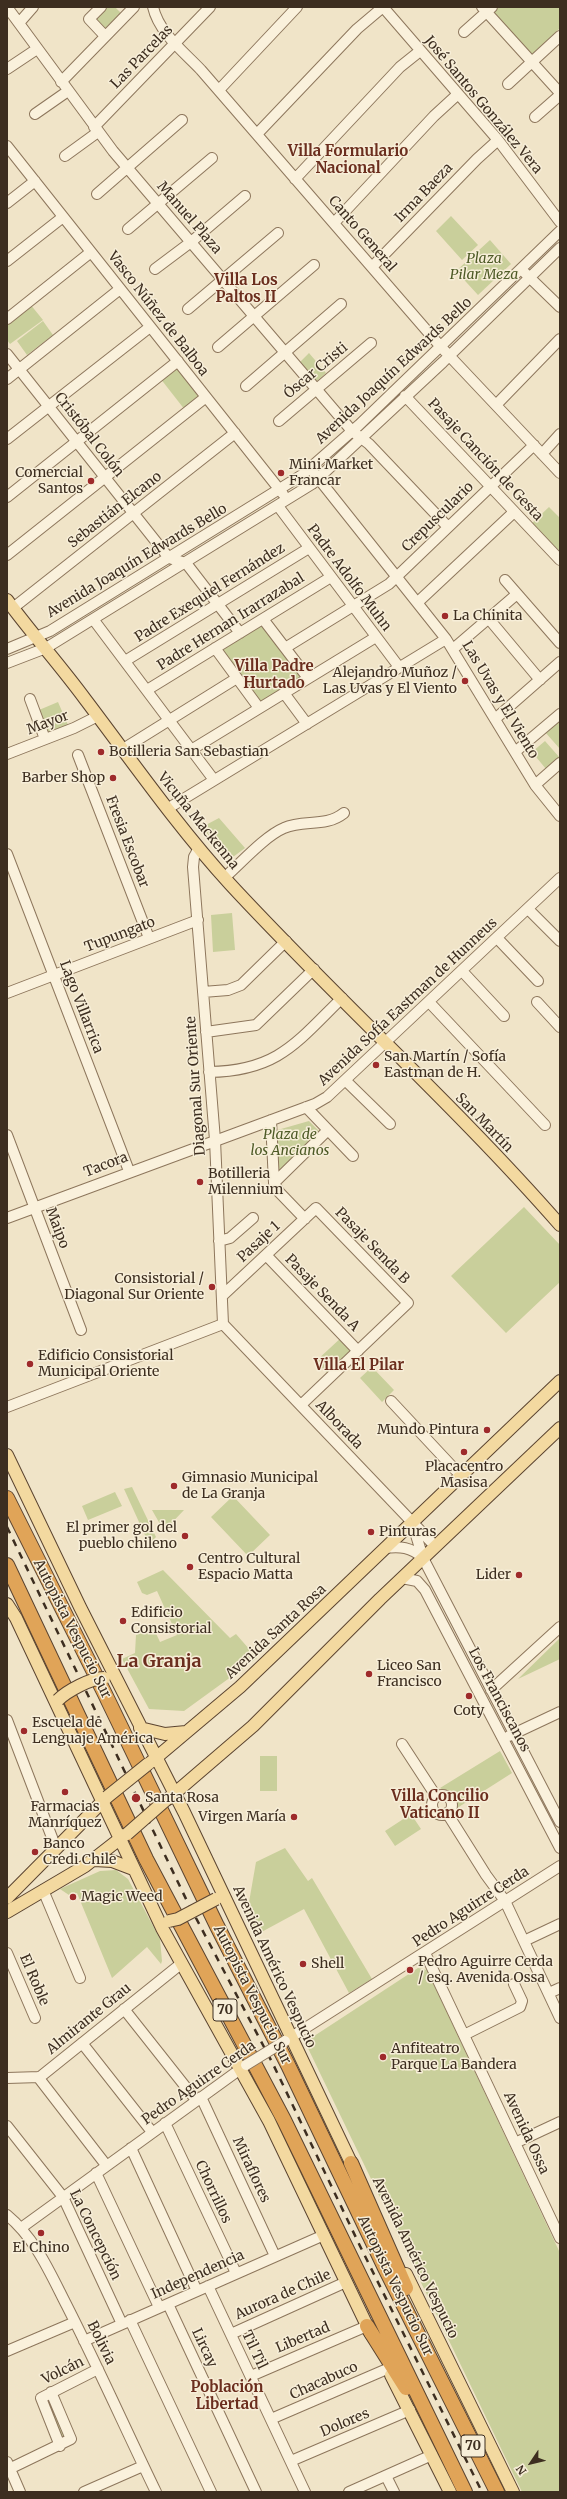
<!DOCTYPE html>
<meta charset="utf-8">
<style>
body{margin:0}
#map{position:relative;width:567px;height:2499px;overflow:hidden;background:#f0e4c8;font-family:Merriweather,serif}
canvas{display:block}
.frame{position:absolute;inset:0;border:8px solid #3d2e20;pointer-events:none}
.north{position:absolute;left:511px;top:2443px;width:40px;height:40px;-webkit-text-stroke:3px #f7eed8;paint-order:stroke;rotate:235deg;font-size:11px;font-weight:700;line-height:16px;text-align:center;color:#3d2e20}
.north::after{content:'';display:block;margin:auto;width:14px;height:18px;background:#3d2e20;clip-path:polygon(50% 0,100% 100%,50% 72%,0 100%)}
</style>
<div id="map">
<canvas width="567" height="2499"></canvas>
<div class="frame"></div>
<div class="north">N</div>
</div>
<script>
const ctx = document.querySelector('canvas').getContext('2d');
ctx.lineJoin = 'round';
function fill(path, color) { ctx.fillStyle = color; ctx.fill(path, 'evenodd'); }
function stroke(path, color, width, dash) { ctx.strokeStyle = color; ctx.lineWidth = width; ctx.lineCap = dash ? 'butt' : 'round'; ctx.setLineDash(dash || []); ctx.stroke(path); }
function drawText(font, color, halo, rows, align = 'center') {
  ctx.font = font + ' Merriweather,serif'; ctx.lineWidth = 3; ctx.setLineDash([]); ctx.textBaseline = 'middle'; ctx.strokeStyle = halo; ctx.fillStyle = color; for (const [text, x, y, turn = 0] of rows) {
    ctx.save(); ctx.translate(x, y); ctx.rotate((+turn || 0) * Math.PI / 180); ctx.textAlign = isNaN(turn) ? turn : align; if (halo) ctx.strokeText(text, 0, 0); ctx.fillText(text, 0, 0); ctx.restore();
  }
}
const green = new Path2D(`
 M105,7H115L121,13L104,31L93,20Z
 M495,7H560V28L532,55L490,11Z
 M451,216L478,245L462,260L436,231Z
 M490,240L511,264L478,295L456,271Z
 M30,304L43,320L10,344L7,340V322Z
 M43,321L53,335L27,355L17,341Z
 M309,353L326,373L317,381L300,362Z
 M175,366L200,398L185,410L160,378Z
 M549,507L560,518V549L556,552L530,525Z
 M263,624L304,677L262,704L223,650Z
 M58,702L68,725L48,733L39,710Z
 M559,720L560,722V749L545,732Z
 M545,741L560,758L546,769L532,752Z
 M219,818L245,848L229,860L202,827Z
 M232,913L235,950L213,952L211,915Z
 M309,1121L321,1133L277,1178L274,1131Z
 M524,1207L560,1245V1282L506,1333L451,1276Z
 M343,1336L354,1347L327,1373L316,1361Z
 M372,1367L394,1390L382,1402L360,1378Z
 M132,1487L156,1537L149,1544L124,1489Z
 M115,1492L122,1506L88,1520L82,1506Z
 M233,1496L270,1535L248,1556L211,1517Z
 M152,1510H184L164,1531Z
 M163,1570L230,1638L236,1634L257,1658L184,1711L149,1709L122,1659L135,1653L136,1635L153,1627L160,1642L177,1635L157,1591L147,1595L142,1593L137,1582Z
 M560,1638V1659L518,1679Z
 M500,1751L512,1773L454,1810C453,1798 451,1793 440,1788Z
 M260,1756H277V1791H260Z
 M411,1814L421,1829L395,1846L385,1831Z
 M285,1848L308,1881L312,1878L372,1979L349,1993L304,1909L256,1935L243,1906L248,1908L256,1862Z
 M116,1870L128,1879L160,1939L162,1961L161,1964L147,1947L112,1978L77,1893L69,1895L60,1889L100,1871Z
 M418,1968L427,1970L560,2253V2492H522L305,2042Z
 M47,2396L67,2438L63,2442L43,2398Z`);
const minor = new Path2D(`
 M7,7L113,151L352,431L369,444L448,527
 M101,7L89,19L105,36
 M153,7C159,33 184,52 201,70L441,347L560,473
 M383,7L498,140L560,222
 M482,7L560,93
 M19,23L33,7
 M464,32L492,7
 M7,69L37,49
 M61,82L134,7
 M508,84L560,36
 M219,90L297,7
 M35,114L68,91
 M535,117L560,95
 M94,127L210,7
 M257,134L357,29L383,7
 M7,146L283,494
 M65,156L98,132
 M295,179L400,67L420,51
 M97,194L182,120
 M7,203L35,181
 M334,223L434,116L458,94
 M128,229L212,158
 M7,261L63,217
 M372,267L477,159L498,140
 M155,269L191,242L245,196
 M525,273L560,307
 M188,309L278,233
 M7,319L91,252
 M218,347L314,265
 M7,354L169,558L186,563L240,633
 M7,379L120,289
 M246,386L341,304
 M405,396L560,560
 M496,405L560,339
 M279,421L371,343
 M7,439L150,327
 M542,454L560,434
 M314,473L446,639L535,785L560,816
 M7,497L178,361
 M278,506L399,667
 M7,555L206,397
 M505,580L560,643
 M418,602L514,512
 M13,608L235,433
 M93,619L214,780
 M263,619L308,678
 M489,619L540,680
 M215,648L259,708
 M285,648L389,584L534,445
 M7,649L50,631L302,475L359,425L560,231
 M453,649L517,594
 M125,661L309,548
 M7,663L46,648L312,484L443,362L560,248
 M147,690L331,577
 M284,693L307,724
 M30,699L45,739
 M495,719L560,662
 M123,749L237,678
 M191,750L376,637
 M515,752L560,714
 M7,754L74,728L98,716
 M78,755L149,938
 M535,785L560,763
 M167,809L446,639
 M199,848L194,857L193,867L215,1140L223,1324
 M7,854L129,1171
 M224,878C241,863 265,836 284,828C304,819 325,828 344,813
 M528,909L560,941
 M497,938L538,981
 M462,971L504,1016
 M203,992L228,990L241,985L286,941
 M7,993L198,920
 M429,1002L545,1125
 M537,1002L560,1027
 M206,1032L256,1025L314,969
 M209,1072C278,1071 297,1042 342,998
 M346,1081L390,1124
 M306,1107L353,1156
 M271,1120L274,1183L279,1192L305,1219
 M7,1135L81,1330
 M274,1183L328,1130
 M7,1218L315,1104L327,1097L560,878
 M219,1241L230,1238L253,1218
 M266,1255L358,1351
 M222,1296L316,1208L408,1303L301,1405
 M223,1324L435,1546
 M391,1401L461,1476
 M7,1407L223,1324
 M412,1522L423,1558L560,1822
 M385,1548C400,1546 411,1547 423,1558
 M402,1578L417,1581L425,1590L560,1848
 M491,1690L560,1627
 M7,1720L56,1848
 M509,1736L560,1712
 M402,1744L436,1796
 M432 1805a10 10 0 1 1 20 0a10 10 0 1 1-20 0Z
 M447,1813L486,1875L505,1901L560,2018
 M43,1890L80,1978
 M524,1941L560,1924
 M7,1953L35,2018
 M425,1953L560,2238
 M549,1993L560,1988
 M124,2009L196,2100
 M464,2035L520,2007L522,2001L514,1984
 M285,2041L560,1866
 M82,2043L152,2132
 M38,2077L106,2165
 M7,2078L40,2077L182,1963
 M201,2097L275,2256
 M165,2123L236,2273
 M7,2126L63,2197L122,2324
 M515,2143L560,2122
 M131,2148L197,2291
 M96,2173L159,2307
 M7,2215C36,2239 50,2273 67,2306C98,2367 126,2430 156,2492
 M21,2228L246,2065
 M208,2286L305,2492
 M168,2304L256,2492
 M130,2320L211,2492
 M231,2334L346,2282
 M84,2341L324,2235
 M7,2351L75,2322
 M251,2376L367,2326
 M271,2419L387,2369
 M60,2446L41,2398L98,2369
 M291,2461L410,2410
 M7,2462L20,2492
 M7,2470L71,2439L51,2392
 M386,2476L394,2492
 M84,2492L143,2466
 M349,2492L432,2455`);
const major = new Path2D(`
 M7,600C32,634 60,665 85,699C132,761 177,826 230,884C337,1000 456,1106 560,1225
 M7,1455L80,1607L184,1812L355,2171
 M7,1604L16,1618L162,1928L269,2121L371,2334
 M140,1728L165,1734L186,1732
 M151,1762L240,1687L560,1381
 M168,1799L253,1726L380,1599L560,1428
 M94,1860L112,1861L133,1869
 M7,1898L106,1798
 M7,1912L85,1866L126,1834
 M406,2274L513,2492
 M391,2375L450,2492`);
const highway = new Path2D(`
 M7,1498L104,1692L217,1926L288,2065L385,2268L497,2492
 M7,1565L146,1859L284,2120L465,2492
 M351,2163L406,2288
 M367,2326L406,2388`);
const rail = new Path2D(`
 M7,1527L187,1901L273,2064L360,2246L482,2492`);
const minorBridge = new Path2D(`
 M246,2065L285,2041`);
const majorBridge = new Path2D(`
 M58,1700C67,1691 91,1678 104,1678
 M107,1797L148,1764
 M127,1834L167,1799
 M169,1921L178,1919L216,1899`);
const markers = [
 [281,473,4,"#9e2a2b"],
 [91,481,4,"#9e2a2b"],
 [445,616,4,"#9e2a2b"],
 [465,681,4,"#9e2a2b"],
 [101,752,4,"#9e2a2b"],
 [113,778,4,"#9e2a2b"],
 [376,1065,4,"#9e2a2b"],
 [200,1182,4,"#9e2a2b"],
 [212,1287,4,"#9e2a2b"],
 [30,1364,4,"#9e2a2b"],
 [487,1430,4,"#9e2a2b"],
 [464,1452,4,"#9e2a2b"],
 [174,1486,4,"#9e2a2b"],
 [371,1532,4,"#9e2a2b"],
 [185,1536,4,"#9e2a2b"],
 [190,1567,4,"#9e2a2b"],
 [519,1575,4,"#9e2a2b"],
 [123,1621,4,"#9e2a2b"],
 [369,1674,4,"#9e2a2b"],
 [469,1696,4,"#9e2a2b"],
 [24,1731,4,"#9e2a2b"],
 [65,1792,4,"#9e2a2b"],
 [136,1798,5,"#9e2a2b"],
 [294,1817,4,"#9e2a2b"],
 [35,1852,4,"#9e2a2b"],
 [73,1897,4,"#9e2a2b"],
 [303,1964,4,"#9e2a2b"],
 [410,1970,4,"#9e2a2b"],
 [383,2057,4,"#9e2a2b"],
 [41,2233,4,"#9e2a2b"]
];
const shields = [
 [225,2010,24],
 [473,2446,24]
];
const shieldNames = [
 ["70",225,2010],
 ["70",473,2446]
];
const streetNames = [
 ["Las Parcelas",142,57,-46],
 ["José Santos González Vera",483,105,50],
 ["Irma Baeza",424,193,-46],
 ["Manuel Plaza",189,218,49],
 ["Canto General",362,234,49],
 ["Vasco Núñez de Balboa",158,314,52],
 ["Óscar Cristi",316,371,-40],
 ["Avenida Joaquín Edwards Bello",394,371,-43],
 ["Cristóbal Colón",89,435,52],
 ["Pasaje Canción de Gesta",485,460,47],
 ["Sebastián Elcano",115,510,-38],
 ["Crepusculario",438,517,-44],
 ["Avenida Joaquín Edwards Bello",137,561,-31],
 ["Padre Adolfo Muhn",349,578,53],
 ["Padre Exequiel Fernández",210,593,-32],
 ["Padre Hernan Irarrazabal",231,622,-32],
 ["Las Uvas y El Viento",500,700,59],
 ["Mayor",48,723,-21],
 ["Vicuña Mackenna",198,821,51],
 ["Fresia Escobar",127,842,69],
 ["Tupungato",120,935,-21],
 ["Avenida Sofía Eastman de Hunneus",408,1002,-43],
 ["Lago Villarrica",81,1007,69],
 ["Diagonal Sur Oriente",196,1086,-94],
 ["San Martín",484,1123,46],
 ["Tacora",106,1165,-21],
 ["Maipo",57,1228,69],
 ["Pasaje 1",259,1242,-43],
 ["Pasaje Senda B",372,1246,46],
 ["Pasaje Senda A",322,1293,46],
 ["Alborada",339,1425,46],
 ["Autopista Vespucio Sur",72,1629,63],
 ["Avenida Santa Rosa",276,1632,-43],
 ["Los Franciscanos",499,1700,62],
 ["Pedro Aguirre Cerda",471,1907,-33],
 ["Avenida Américo Vespucio",274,1967,65],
 ["El Roble",34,1980,67],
 ["Autopista Vespucio Sur",252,1995,63],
 ["Almirante Grau",89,2019,-39],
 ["Pedro Aguirre Cerda",199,2083,-35],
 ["Avenida Ossa",526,2133,65],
 ["Miraflores",251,2170,65],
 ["Chorrillos",213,2192,65],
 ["La Concepción",95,2235,64],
 ["Avenida Américo Vespucio",415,2258,64],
 ["Independencia",198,2275,-24],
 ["Autopista Vespucio Sur",395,2286,64],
 ["Aurora de Chile",283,2295,-24],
 ["Libertad",303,2338,-23],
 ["Bolivia",101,2343,64],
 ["Lircay",204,2348,65],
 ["Til Til",254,2350,65],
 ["Volcán",63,2371,-26],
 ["Chacabuco",324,2381,-24],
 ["Dolores",345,2423,-23]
];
const parkNames = [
 ["Plaza",484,259],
 ["Pilar Meza",484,275],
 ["Plaza de",290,1135],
 ["los Ancianos",290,1151]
];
const poiNames = [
 ["Mini Market",289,465],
 ["Francar",289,481],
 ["Comercial",83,473,"right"],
 ["Santos",83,489,"right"],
 ["La Chinita",453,616],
 ["Alejandro Muñoz /",457,673,"right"],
 ["Las Uvas y El Viento",457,689,"right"],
 ["Botilleria San Sebastian",109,752],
 ["Barber Shop",105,778,"right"],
 ["San Martín / Sofía",384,1057],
 ["Eastman de H.",384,1073],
 ["Botilleria",208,1174],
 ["Milennium",208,1190],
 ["Consistorial /",204,1279,"right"],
 ["Diagonal Sur Oriente",204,1295,"right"],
 ["Edificio Consistorial",38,1356],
 ["Municipal Oriente",38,1372],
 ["Mundo Pintura",479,1430,"right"],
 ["Placacentro",464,1467,"center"],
 ["Masisa",464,1483,"center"],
 ["Gimnasio Municipal",182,1478],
 ["de La Granja",182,1494],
 ["El primer gol del",177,1528,"right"],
 ["pueblo chileno",177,1544,"right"],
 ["Pinturas",379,1532],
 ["Centro Cultural",198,1559],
 ["Espacio Matta",198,1575],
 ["Lider",511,1575,"right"],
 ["Edificio",131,1613],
 ["Consistorial",131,1629],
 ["Liceo San",377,1666],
 ["Francisco",377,1682],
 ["Coty",469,1711,"center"],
 ["Escuela de",32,1723],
 ["Lenguaje América",32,1739],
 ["Santa Rosa",145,1798],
 ["Farmacias",65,1807,"center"],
 ["Manríquez",65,1823,"center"],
 ["Virgen María",286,1817,"right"],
 ["Banco",43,1844],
 ["Credi Chile",43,1860],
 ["Magic Weed",81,1897],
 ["Pedro Aguirre Cerda",418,1962],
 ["/ esq. Avenida Ossa",418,1978],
 ["Shell",311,1964],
 ["Anfiteatro",391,2049],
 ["Parque La Bandera",391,2065],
 ["El Chino",41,2248,"center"]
];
const neighbourhoodNames = [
 ["Villa Formulario",348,152],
 ["Nacional",348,169],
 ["Villa Los",246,281],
 ["Paltos II",246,298],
 ["Villa Padre",274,667],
 ["Hurtado",274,684],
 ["Villa El Pilar",359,1366],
 ["Villa Concilio",440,1797],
 ["Vaticano II",440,1814],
 ["Población",227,2388],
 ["Libertad",227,2405]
];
const districtNames = [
 ["La Granja",159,1662]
];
fill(green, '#c9cf9b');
stroke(minor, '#8d765c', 12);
stroke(major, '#5b4430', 14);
stroke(highway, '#5b4430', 16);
stroke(minor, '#faf1dc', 10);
stroke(major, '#f3d9a0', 12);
stroke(highway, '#e0a458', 14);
stroke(rail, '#3d2e20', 2.5, [7, 7]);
stroke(minorBridge, '#8d765c', 12, []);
stroke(majorBridge, '#5b4430', 14, []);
stroke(minorBridge, '#faf1dc', 10);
stroke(majorBridge, '#f3d9a0', 12);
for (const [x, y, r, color] of markers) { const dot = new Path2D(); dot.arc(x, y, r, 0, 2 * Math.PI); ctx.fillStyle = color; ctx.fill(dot); stroke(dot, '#f7eed8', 1.5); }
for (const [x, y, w] of shields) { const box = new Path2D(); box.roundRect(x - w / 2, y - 11, w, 22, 3); ctx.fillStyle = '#f7eed8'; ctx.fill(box); stroke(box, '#3d2e20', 1); }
drawText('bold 13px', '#3d2e20', null, shieldNames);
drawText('14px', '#3d2e20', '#f7eed8', streetNames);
drawText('italic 14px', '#4d5a26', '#f7eed8', parkNames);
drawText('14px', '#3d2e20', '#f7eed8', poiNames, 'left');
drawText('bold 15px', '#6b2e1e', '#f7eed8', neighbourhoodNames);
drawText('bold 18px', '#6b2e1e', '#f7eed8', districtNames);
</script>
